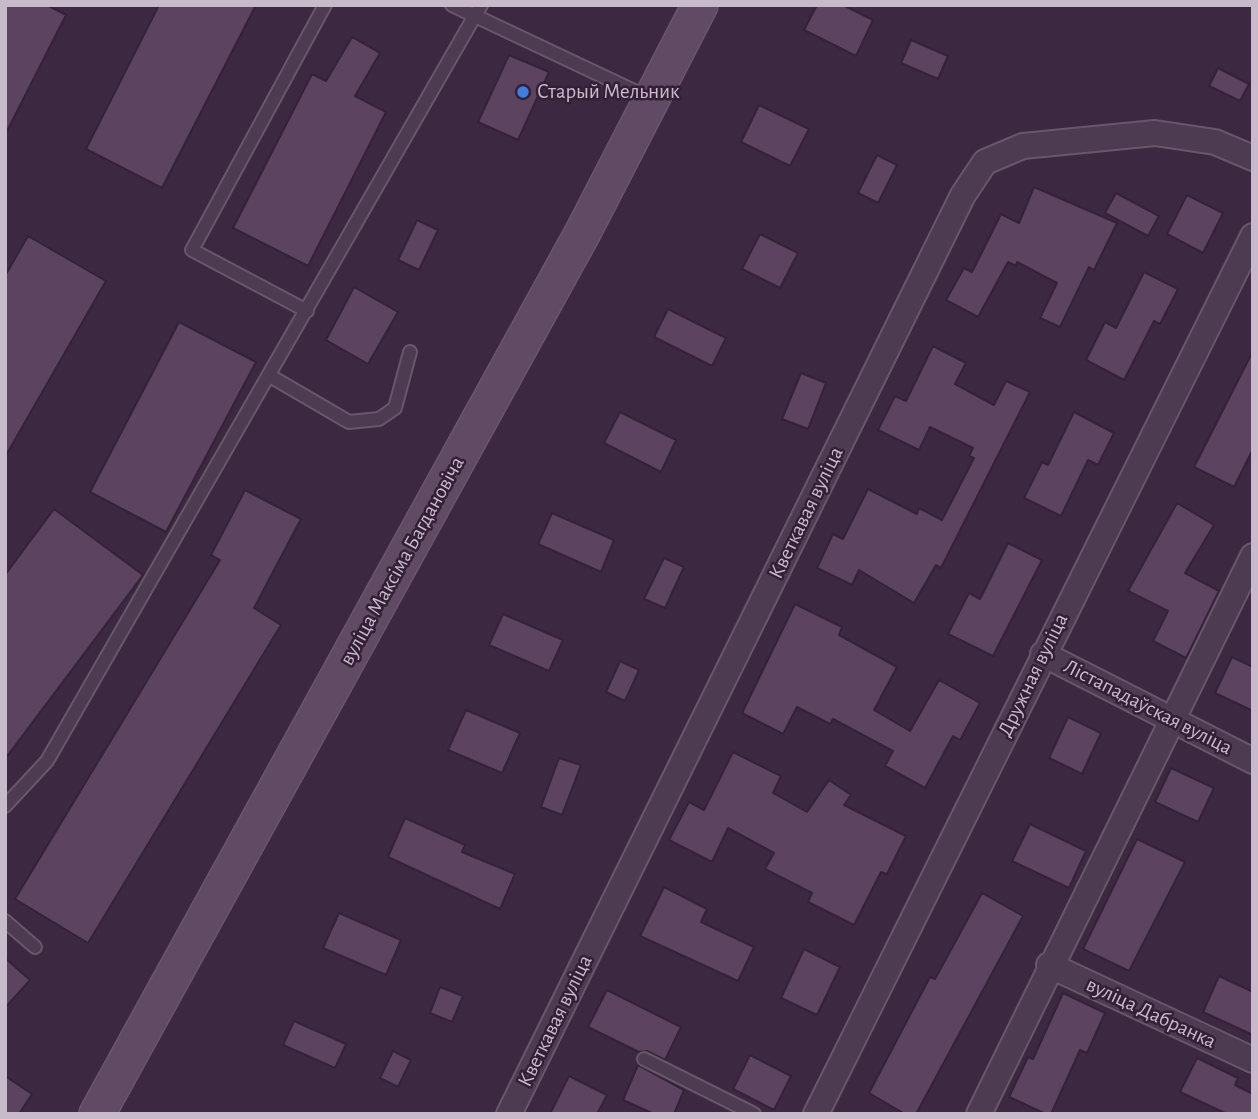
<!DOCTYPE html>
<meta charset="utf-8">
<style>
body{margin:0}
#map{position:relative;width:1258px;height:1119px;overflow:hidden;background:#3d2841;font-family:"Alegreya Sans",sans-serif}
canvas{display:block}
.frame{position:absolute;inset:0;border:7px solid #c8b9cb;pointer-events:none}
</style>
<div id="map">
<canvas width="1258" height="1119"></canvas>
<div class="frame"></div>
</div>
<script>
const ctx = document.querySelector('canvas').getContext('2d');
ctx.lineJoin = 'round';
function fill(path, color) { ctx.fillStyle = color; ctx.fill(path, 'evenodd'); }
function stroke(path, color, width, dash) { ctx.strokeStyle = color; ctx.lineWidth = width; ctx.lineCap = dash ? 'butt' : 'round'; ctx.setLineDash(dash || []); ctx.stroke(path); }
function drawText(font, color, halo, rows, align = 'center') {
  ctx.font = font + ' "Alegreya Sans",sans-serif'; ctx.lineWidth = 5; ctx.setLineDash([]); ctx.textBaseline = 'middle'; ctx.strokeStyle = halo; ctx.fillStyle = color; for (const [text, x, y, turn = 0] of rows) {
    ctx.save(); ctx.translate(x, y); ctx.rotate((+turn || 0) * Math.PI / 180); ctx.textAlign = isNaN(turn) ? turn : align; if (halo) ctx.strokeText(text, 0, 0); ctx.fillText(text, 0, 0); ctx.restore();
  }
}
const building = new Path2D(`
 M5,5H47L66,15L5,135Z
 M159,5H256L162,188L86,149Z
 M817,5H843L873,20L856,56L804,30Z
 M352,37L380,53L355,96L386,112L308,266L233,228L312,74L326,81Z
 M911,40L948,56L938,79L901,63Z
 M509,55L549,72L518,140L478,122Z
 M1218,68L1249,84L1240,101L1209,86Z
 M759,105L809,129L790,166L741,142Z
 M877,155L897,165L878,203L858,193Z
 M1034,187L1117,223L1094,270L1089,267L1060,327L1040,318L1057,283L1017,262L1016,266L1008,262L978,317L946,300L964,268L972,272L1001,214L1019,223Z
 M1116,193L1159,216L1148,236L1105,213Z
 M1187,195L1223,213L1203,253L1167,234Z
 M417,220L438,230L419,270L398,260Z
 M760,234L798,253L780,288L742,269Z
 M28,236L106,281L5,457V276Z
 M1144,272L1178,289L1160,324L1154,321L1124,380L1086,360L1105,322L1116,328Z
 M354,287L398,312L368,364L326,340Z
 M668,309L726,338L712,366L654,337Z
 M179,322L256,362L166,532L90,492Z
 M933,346L966,363L955,384L994,405L1006,381L1030,392L941,568L936,565L914,603L859,570L852,585L817,568L833,534L843,539L868,489L917,514L919,508L942,520L974,458L969,456L973,448L930,427L919,450L878,430L895,396L906,401Z
 M1253,351V449L1234,487L1194,467Z
 M801,373L826,383L808,429L782,419Z
 M620,412L676,440L661,472L604,443Z
 M1074,412L1114,433L1098,465L1088,460L1061,516L1024,498L1042,462L1048,465Z
 M245,490L301,519L254,608L281,625L88,943L15,899L220,560L211,555Z
 M1177,503L1214,525L1185,573L1219,591L1186,658L1153,641L1168,611L1128,591Z
 M54,509L143,575L5,759V575Z
 M552,513L614,540L601,572L538,544Z
 M1008,543L1042,560L993,656L948,634L969,593L980,599Z
 M664,558L684,567L665,608L644,599Z
 M795,604L842,627L839,635L897,667L874,710L910,731L939,680L980,703L960,740L953,736L925,788L885,766L893,751L833,719L830,724L797,707L783,734L742,713Z
 M503,614L563,640L549,671L489,645Z
 M1232,657L1253,667V711L1215,693Z
 M620,661L639,670L625,701L606,692Z
 M466,710L520,733L502,773L448,750Z
 M1068,717L1101,733L1082,774L1049,758Z
 M733,752L781,776L773,793L807,812L829,780L851,795L844,805L906,836L887,874L881,872L854,925L808,902L812,893L765,869L774,853L728,828L712,862L669,840L689,802L704,810Z
 M559,758L581,765L562,815L541,807Z
 M1171,768L1214,788L1198,822L1155,802Z
 M405,818L465,845L462,852L515,874L500,909L388,857Z
 M1030,824L1086,851L1069,888L1012,861Z
 M1137,839L1185,862L1129,971L1083,949Z
 M664,887L707,909L701,922L754,947L738,981L640,936Z
 M982,893L1023,916L916,1114H905L869,1093L930,977L935,979Z
 M339,913L401,940L386,975L323,948Z
 M804,949L840,967L817,1015L781,998Z
 M5,958L30,980L5,1008Z
 M1219,976L1253,992V1035L1203,1012Z
 M440,987L463,996L452,1022L430,1013Z
 M607,990L681,1027L665,1060L647,1051L639,1052L588,1027Z
 M1063,993L1105,1013L1087,1053L1080,1050L1051,1114H1046L1009,1097L1028,1057L1033,1059Z
 M294,1021L346,1044L335,1068L283,1045Z
 M393,1051L411,1060L398,1087L380,1078Z
 M750,1055L791,1076L774,1110L733,1089Z
 M1197,1058L1238,1078L1235,1085L1253,1094V1114H1227L1180,1092Z
 M638,1065L684,1090L674,1114H654L623,1100Z
 M5,1076L32,1094L19,1114H5Z
 M569,1076L607,1095L597,1114H550Z`);
const service = new Path2D(`
 M452,5L651,99
 M307,311L192,250L325,5
 M270,376L349,422L379,419L395,408L410,352
 M5,806L47,761L481,5
 M5,921L35,947
 M644,1059L754,1114`);
const minor = new Path2D(`
 M1043,654L1253,761
 M1049,965L1253,1060
 M509,1114L963,195L985,162L1023,146L1155,133L1215,142L1253,158
 M816,1114L1253,236
 M979,1114L1253,556`);
const secondary = new Path2D(`
 M97,1114L583,232L700,5`);
const markers = [
 [523,92,7,"#3f7fe0"]
];
const poiNames = [
 ["Старый Мельник",537,92]
];
const streetNames = [
 ["Кветкавая вуліца",806,513,-64],
 ["вуліца Максіма Багдановіча",402,561,-61],
 ["Дружная вуліца",1033,675,-64],
 ["Лістападаўская вуліца",1148,707,27],
 ["вуліца Дабранка",1151,1013,25],
 ["Кветкавая вуліца",555,1021,-64]
];
fill(building, '#5c4461');
stroke(building, '#352238', 2);
stroke(service, '#68576b', 16);
stroke(minor, '#68576b', 28);
stroke(secondary, '#68576b', 38);
stroke(service, '#4d3c51', 12);
stroke(minor, '#4d3c51', 24);
stroke(secondary, '#604a64', 35);
for (const [x, y, r, color] of markers) { const dot = new Path2D(); dot.arc(x, y, r, 0, 2 * Math.PI); ctx.fillStyle = color; ctx.fill(dot); stroke(dot, '#332036', 2.5); }
drawText('21px', '#c8b9cb', '#332036', poiNames, 'left');
drawText('21px', '#c8b9cb', '#332036', streetNames);
</script>
